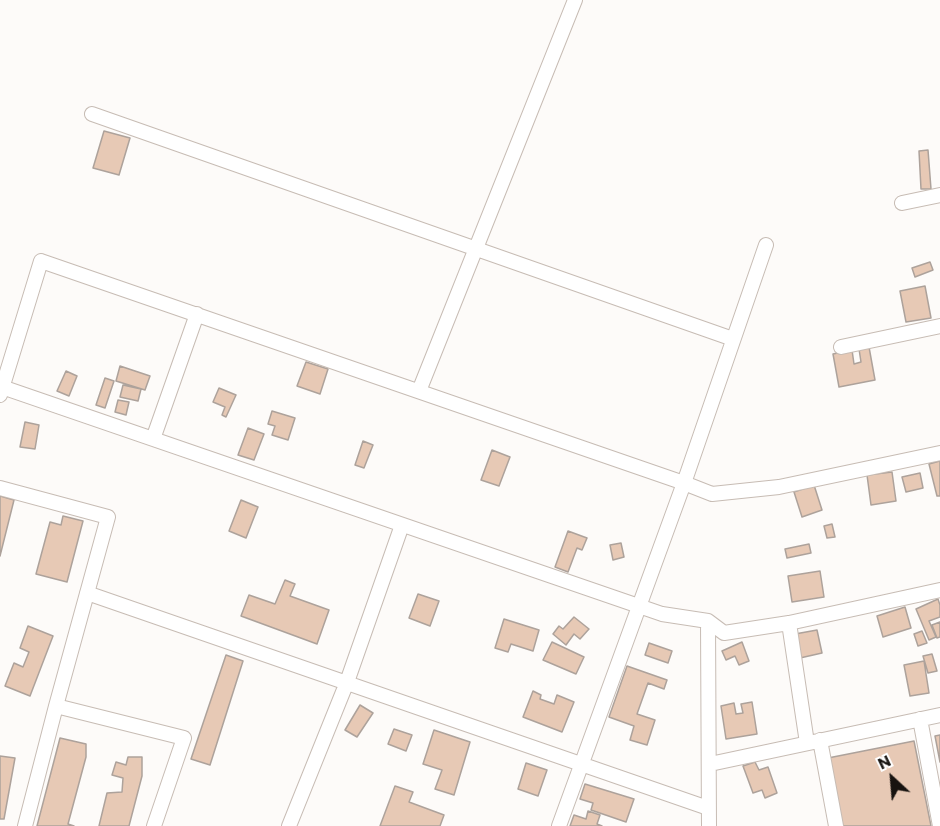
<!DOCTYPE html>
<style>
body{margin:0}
#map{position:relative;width:940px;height:826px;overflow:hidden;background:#fdfbf9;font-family:Commissioner,sans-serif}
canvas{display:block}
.north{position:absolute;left:862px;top:748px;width:60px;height:60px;-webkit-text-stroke:4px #fff;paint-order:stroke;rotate:334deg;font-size:16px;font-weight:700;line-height:24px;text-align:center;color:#171310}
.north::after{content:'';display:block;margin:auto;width:21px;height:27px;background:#171310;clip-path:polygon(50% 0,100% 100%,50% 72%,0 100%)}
</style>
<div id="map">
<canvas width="940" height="826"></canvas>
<div class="north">N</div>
</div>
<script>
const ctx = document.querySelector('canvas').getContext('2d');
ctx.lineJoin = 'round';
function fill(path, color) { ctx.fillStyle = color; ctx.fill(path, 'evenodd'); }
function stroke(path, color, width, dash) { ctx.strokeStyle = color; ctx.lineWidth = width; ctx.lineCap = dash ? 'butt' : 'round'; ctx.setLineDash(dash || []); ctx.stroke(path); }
const building = new Path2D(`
 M104,131L130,138L119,175L93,168Z
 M928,150L931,189H921L919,151Z
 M930,262L933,270L915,277L912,268Z
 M925,286L931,318L906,322L900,291Z
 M869,347L875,380L839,387L833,354L852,350L854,364L861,362L859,349Z
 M306,362L328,369L320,394L297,386Z
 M120,366L150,376L145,390L116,381Z
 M66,371L77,376L69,396L57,391Z
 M105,378L114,381L105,408L96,405Z
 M123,385L141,389L138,401L120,397Z
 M219,388L236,395L226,417L222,415L225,407L213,402Z
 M118,400L129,402L126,415L115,412Z
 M272,411L295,418L288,440L272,435L275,426L268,424Z
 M25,422L39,425L35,449L20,447Z
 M248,428L264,434L254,460L238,455Z
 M363,441L373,445L364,468L355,465Z
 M492,450L510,457L499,486L481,480Z
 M940,461V496H937L929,464Z
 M892,472L896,501L871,505L867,475Z
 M920,473L923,488L906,492L902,477Z
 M814,485L822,510L802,517L794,492Z
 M0,496L14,500L0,556Z
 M241,500L258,507L246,538L229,531Z
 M63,516L83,521L67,582L36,574L50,522L61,525Z
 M832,524L835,537L827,538L824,526Z
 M568,531L587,538L582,550L577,548L568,572L555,567Z
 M621,543L624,557L613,560L610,545Z
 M809,544L811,553L787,558L785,549Z
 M820,571L824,597L792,602L788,576Z
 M285,580L295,584L290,596L329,610L317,644L241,616L249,595L275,604Z
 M418,594L439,601L430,626L409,618Z
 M938,599L940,605V617L929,621L936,637L929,640L916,609Z
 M905,607L911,628L883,637L877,616Z
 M574,617L589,629L580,639L574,634L566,645L553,634L559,626L563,629Z
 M504,619L539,630L533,651L511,644L508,652L495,648Z
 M940,622V637L937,638L932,625Z
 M28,626L53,636L30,696L5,686L14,663L23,667L29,652L20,648Z
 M817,630L822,653L800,658L795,634Z
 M922,631L927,643L918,646L914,634Z
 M552,642L584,657L576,674L543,660Z
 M742,642L749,661L739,665L735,656L726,660L722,651Z
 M649,643L672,651L668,663L645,655Z
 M932,654L937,671L928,673L923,656Z
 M226,655L243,661L210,765L191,759Z
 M924,661L929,693L910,696L904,665Z
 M627,666L667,680L664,689L648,683L637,714L655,720L647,745L630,740L634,726L609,717Z
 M533,691L541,695L540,699L554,704L557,695L574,702L562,732L523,717Z
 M752,702L757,734L726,739L721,706L734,703L736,714L743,713L741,704Z
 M360,705L373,713L357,737L345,730Z
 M394,729L412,735L406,751L388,744Z
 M434,730L470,742L454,795L435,789L442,770L423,764Z
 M940,735V762L935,736Z
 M60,738L86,744V757L68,824L74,826H37Z
 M914,741L931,826H842L828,758Z
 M0,756L15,758L4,819H0Z
 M128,757H142V776L129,826H99L107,793L122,792L123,778L112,775L116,762L126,765Z
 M755,762L759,770L768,767L777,793L765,798L762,790L753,793L743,766Z
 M526,763L547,770L538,796L518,789Z
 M585,784L634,799L626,822L591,810L593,803L580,799Z
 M395,786L413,792L409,802L444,815L440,826H380Z
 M588,811L600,815L597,824L602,826H570L574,815L586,819Z`);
const minor = new Path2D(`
 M92,114L733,339
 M902,203L940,195
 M841,347L940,326
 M2,387L662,614L708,621L724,633L789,623L940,590
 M419,391L575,0
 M0,395L41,261L684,483L712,494L779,487L940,453
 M153,439L197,314
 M0,488L108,517L56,706L25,826
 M87,593L708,808
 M708,621L709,826
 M789,623L807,743
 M56,706L184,738L154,826
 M920,719L940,826
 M820,740L836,826
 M710,764L940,715
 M289,826L347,682L402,525
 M559,826L684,483L766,245`);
fill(building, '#e7c9b5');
stroke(building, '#ada29b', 1.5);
stroke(minor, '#c7bcb4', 16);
stroke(minor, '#fff', 14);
</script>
